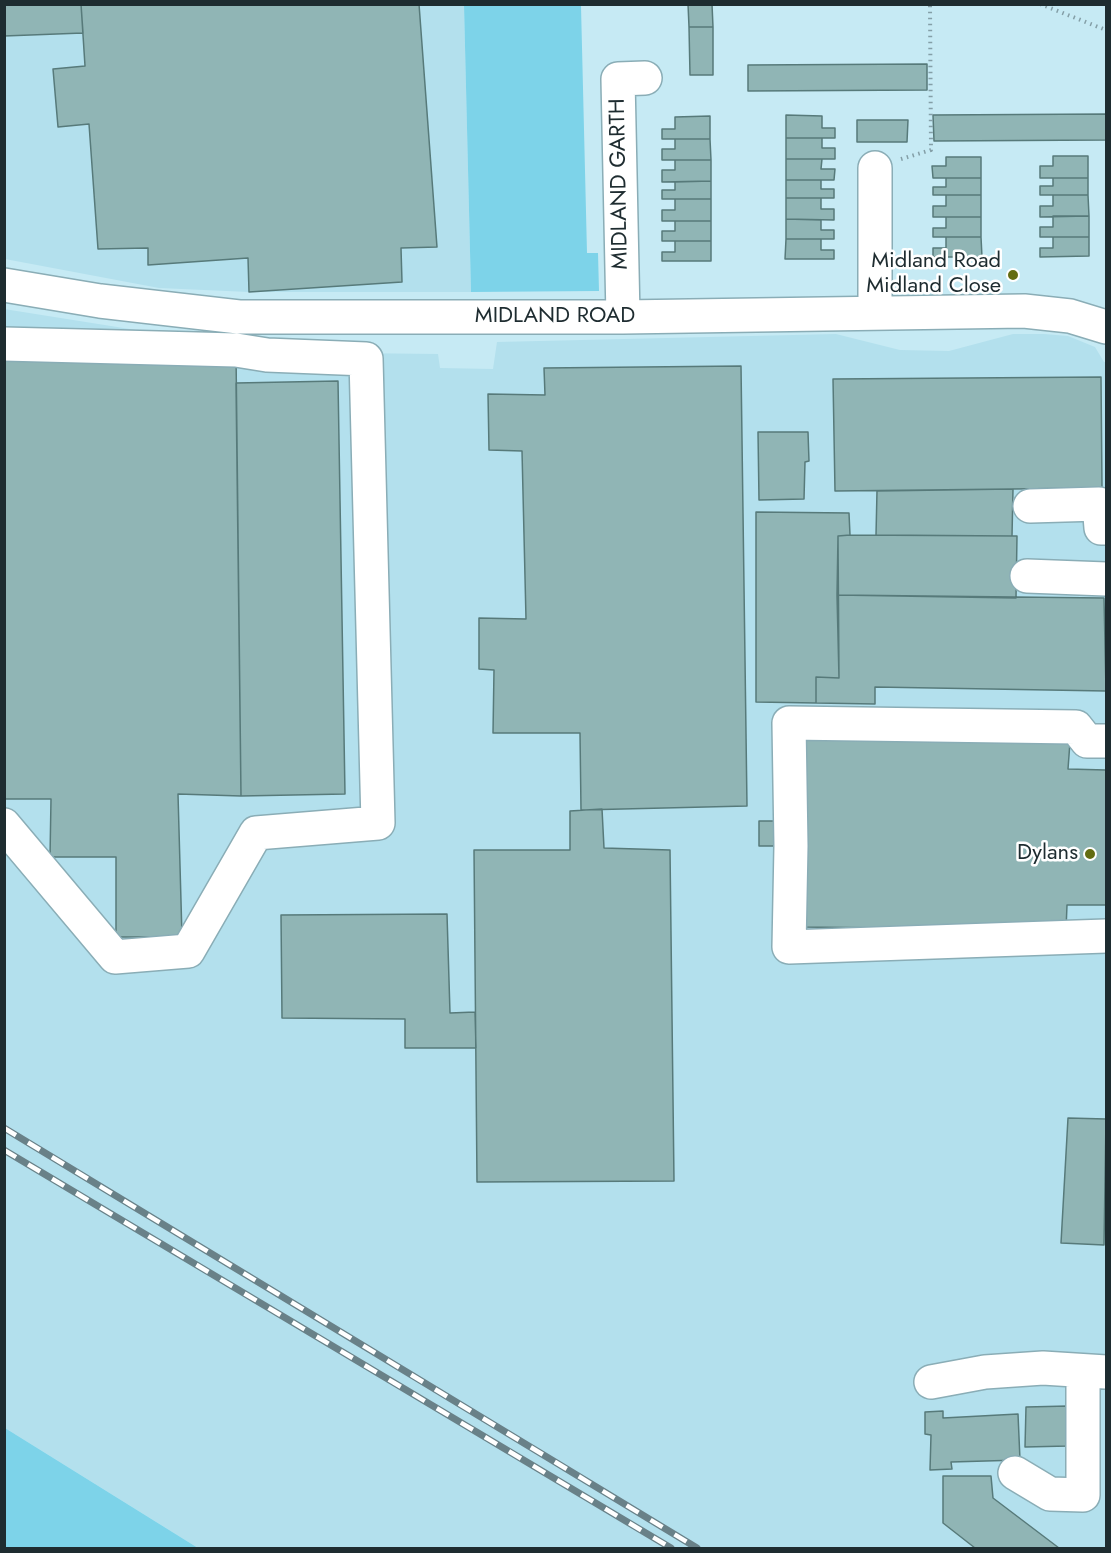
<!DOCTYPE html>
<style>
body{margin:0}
#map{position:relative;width:1111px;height:1553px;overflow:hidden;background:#c6eaf4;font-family:Jost,sans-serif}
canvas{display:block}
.frame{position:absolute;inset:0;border:6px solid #1e2c30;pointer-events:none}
</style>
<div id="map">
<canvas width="1111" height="1553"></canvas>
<div class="frame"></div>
</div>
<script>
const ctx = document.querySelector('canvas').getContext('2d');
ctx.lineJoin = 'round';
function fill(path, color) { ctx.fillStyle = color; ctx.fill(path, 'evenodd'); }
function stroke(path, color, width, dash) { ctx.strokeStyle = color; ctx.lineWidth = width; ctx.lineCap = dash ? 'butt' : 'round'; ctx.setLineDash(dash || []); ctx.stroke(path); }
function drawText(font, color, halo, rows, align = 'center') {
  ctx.font = font + ' Jost,sans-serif'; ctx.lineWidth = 5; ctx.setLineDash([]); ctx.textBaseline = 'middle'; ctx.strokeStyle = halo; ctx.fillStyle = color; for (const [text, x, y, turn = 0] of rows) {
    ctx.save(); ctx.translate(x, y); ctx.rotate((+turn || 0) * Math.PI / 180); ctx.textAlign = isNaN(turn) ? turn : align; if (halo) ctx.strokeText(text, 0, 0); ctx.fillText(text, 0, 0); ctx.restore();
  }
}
const built = new Path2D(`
 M4,5H464L471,292H249L159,288L5,259Z
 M4,309L136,330L233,338L339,341L350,353L438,354L440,368L493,369L497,342L836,334L900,350L949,351L1013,334H1044L1068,336L1095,347L1104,362H1106V1548H198L5,1428Z`);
const green = new Path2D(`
 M464,5L581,6L587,253H598L599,291L471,292Z
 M5,1428L198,1548H5Z`);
const building = new Path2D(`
 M4,4H81L83,33L4,36Z
 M81,4H419L437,247L401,248L402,282L249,292L248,258L148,265V248L98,249L89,124L58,127L53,69L85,66Z
 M688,4H712L713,27H689Z
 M689,27H713V75H690Z
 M927,64V90L748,91V65Z
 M1106,114V140L934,141L933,115Z
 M786,115L822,116V128H835V138H786Z
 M710,116V139H662V129H675V117Z
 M857,120H908L907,142H857Z
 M786,138H822V148H835V159H786Z
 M675,139H710L711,160H662V149H675Z
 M1053,156H1088V178H1040V166H1053Z
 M946,157H981V178H933L932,166H946Z
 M786,159H822L821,169H835L834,180H786Z
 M675,160H711V181L662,182V170H675Z
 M946,178H981V195H933V187H946Z
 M1053,178H1088V195H1040V186H1053Z
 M786,180H821V189H834V198H786Z
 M711,181V199H662V190H675V182Z
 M946,195H981V217H933V206H946Z
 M1053,195H1088L1089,216L1040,217V206H1053Z
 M786,198H821V209H834V220L786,219Z
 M675,199H711V221H662V210H675Z
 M1053,216H1089V237H1040V227H1053Z
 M946,217H981V237H933V228H946Z
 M786,219L821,220V230H834V239H786Z
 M675,221H711V241H662V231H675Z
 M946,237H981L982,257H933V248H946Z
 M1053,237H1089V256L1040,257V248H1053Z
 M786,239H821V250H834V259H785Z
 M675,241H711V261H662V252H675Z
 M236,353L241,796L178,794L182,937H116V857H50L51,799H4V358Z
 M741,366L747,806L581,810L580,733H493L494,670L479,669V618L526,619L522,451L489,450L488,394L545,395L544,368Z
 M1101,377L1102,488L835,491L833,379Z
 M338,381L345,794L241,796L236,383Z
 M758,432H808L809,461L805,462L804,499L759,500Z
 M1013,489L1012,536L876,535L877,491Z
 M756,512L849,513L850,535L838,536L839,678L816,677V703L756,702Z
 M850,535L1017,536L1016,598L837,595L838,536Z
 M837,595L1104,598L1106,691L875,687V704L816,703V677L839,678Z
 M804,738L1070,742L1068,769L1106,770V905H1067L1066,930L801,927L802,846H759V821H803Z
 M602,809L604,848L670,850L674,1181L477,1182L474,850H570V811Z
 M447,914L450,1013L475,1012L476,1048H405V1019L282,1018L281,915Z
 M1068,1118L1106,1119L1104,1245L1061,1243Z
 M1068,1406V1446L1025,1447L1026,1407Z
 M943,1411V1418L1018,1414L1020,1460L951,1462L952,1469L930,1470L931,1435L925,1434V1412Z
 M943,1476H991L993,1498L1059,1548H975L943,1523Z`);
const path = new Path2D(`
 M1040,4L1106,30
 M901,159L931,150L930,4`);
const minor = new Path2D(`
 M875,168V313
 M4,285L100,301L239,317H623L1024,311L1070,316L1106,327
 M623,317L618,79L645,78
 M4,344L236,350L267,355L366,359L378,823L256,833L188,951L115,957L4,825
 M1030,506L1099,504L1101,528H1106
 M1027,576L1106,579
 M1106,741H1087L1076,727L789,723L791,846L789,947L1106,936
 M931,1382L985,1372L1043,1368L1106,1372
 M1015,1473L1050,1494L1083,1495V1371`);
const rail = new Path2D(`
 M4,1128L697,1548
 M4,1150L671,1548`);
const markers = [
 [1013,275,6,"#636c11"],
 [1090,854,6,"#636c11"]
];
const streetNames = [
 ["MIDLAND GARTH",620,184,-91],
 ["MIDLAND ROAD",555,317]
];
const poiNames = [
 ["Midland Road",1001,262],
 ["Midland Close",1001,287],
 ["Dylans",1078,854]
];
fill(built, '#b3e0ed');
fill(green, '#7dd3e9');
fill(building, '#90b5b5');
stroke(building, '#577a7a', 1.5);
stroke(minor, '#8aadb6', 36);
stroke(path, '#849fa7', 4, [1.5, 4.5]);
stroke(minor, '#fff', 33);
stroke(rail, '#698188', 7);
stroke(rail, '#fff', 4.5, [14]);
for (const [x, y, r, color] of markers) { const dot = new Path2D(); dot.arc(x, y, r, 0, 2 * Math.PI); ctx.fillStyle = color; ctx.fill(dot); stroke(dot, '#fff', 2); }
drawText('22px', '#1e2c30', '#fff', streetNames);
drawText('22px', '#1e2c30', '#fff', poiNames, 'right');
</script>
